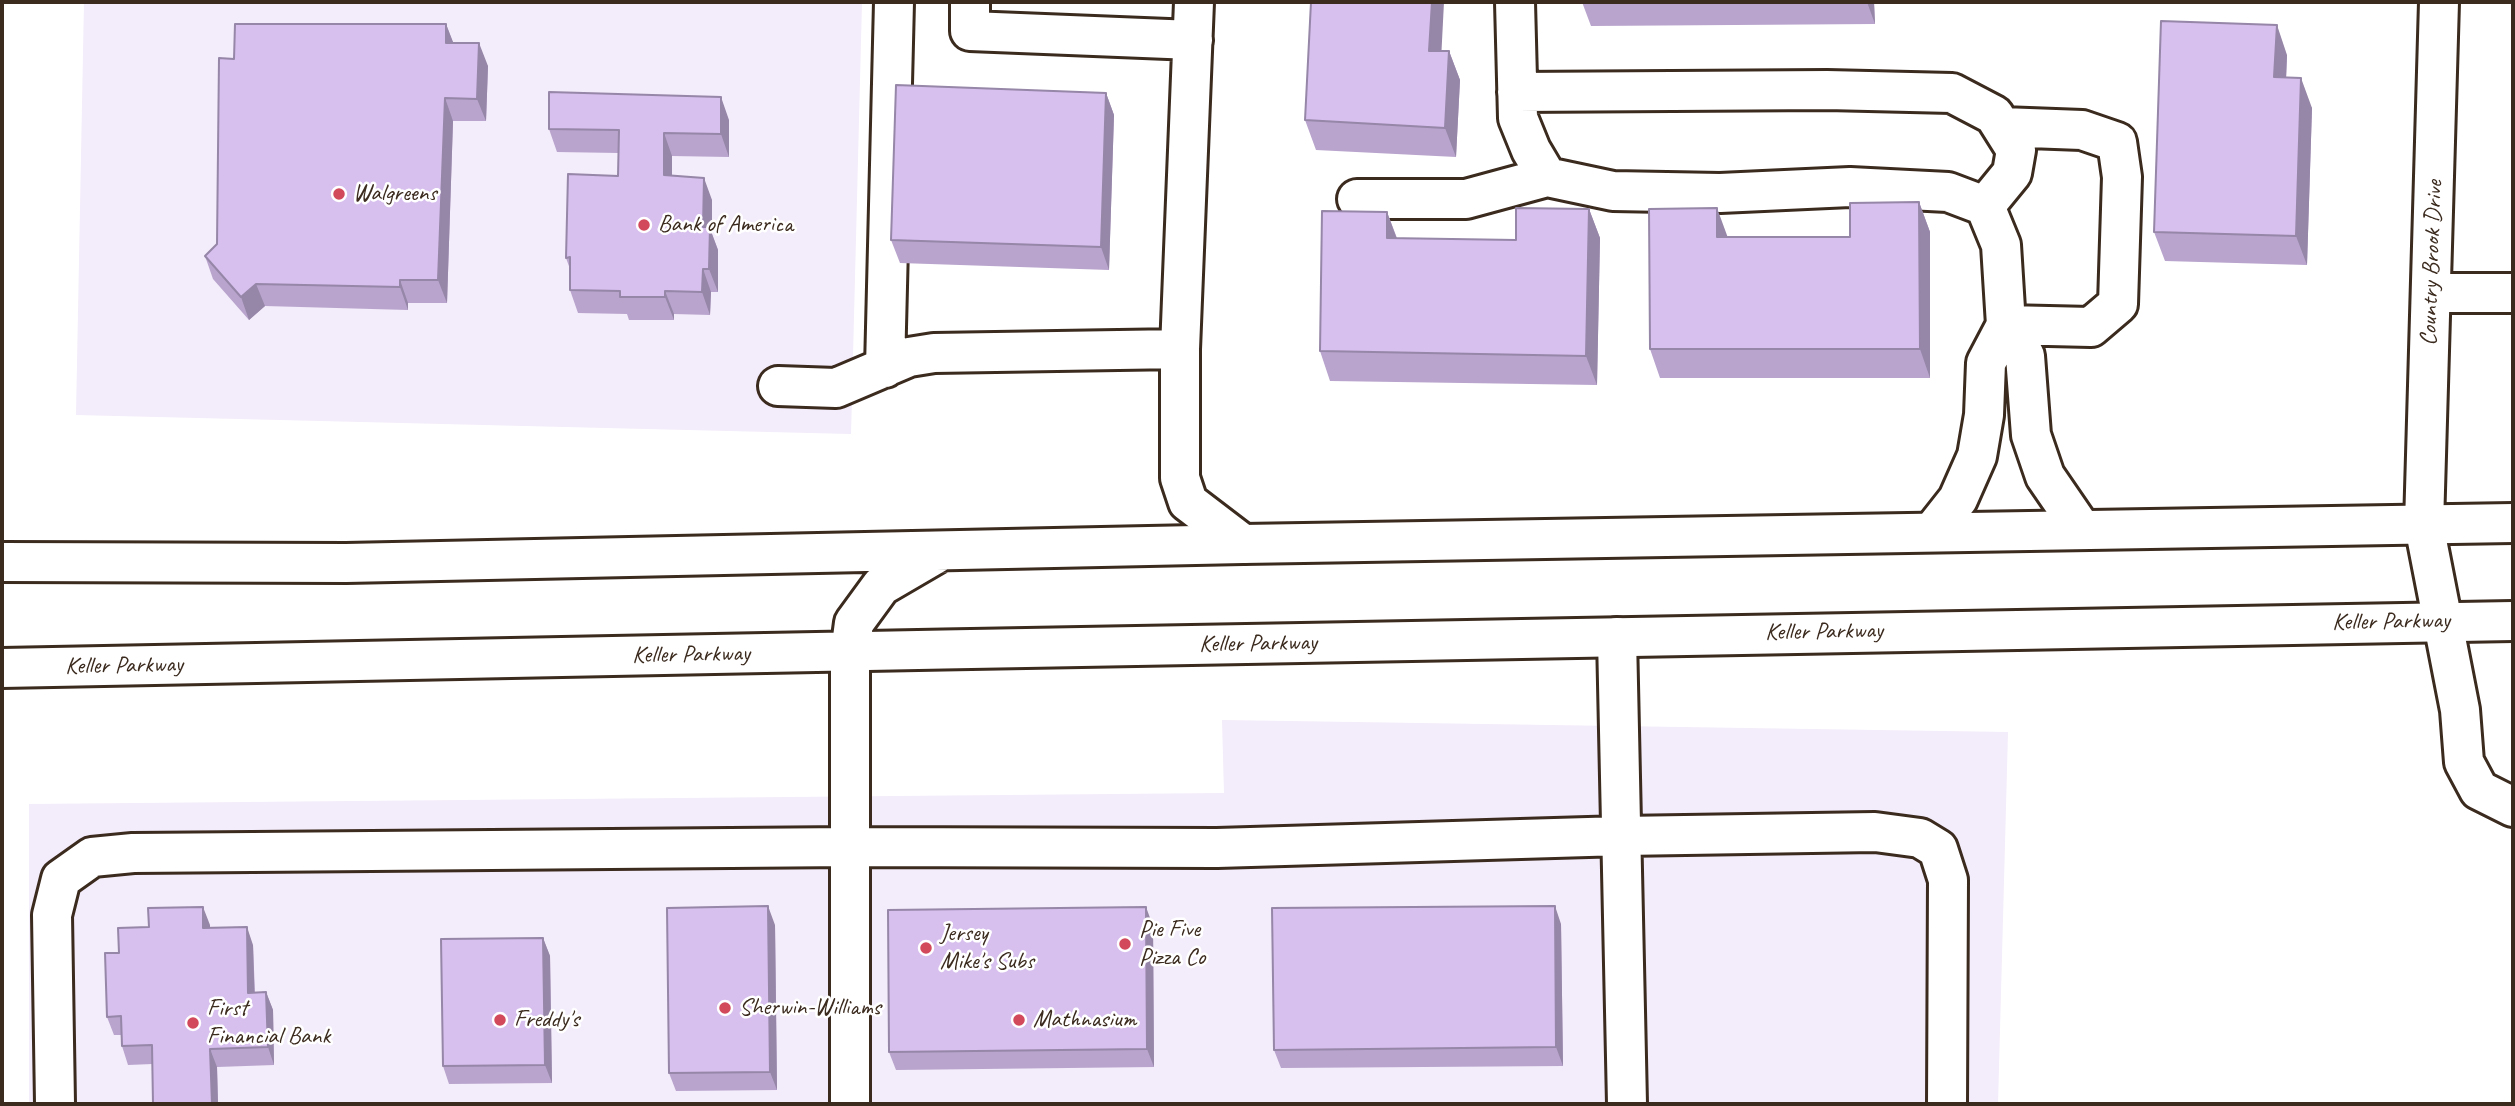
<!DOCTYPE html>
<style>
body{margin:0}
#map{position:relative;width:2515px;height:1106px;overflow:hidden;background:#fff;font-family:Caveat,sans-serif}
canvas{display:block}
.frame{position:absolute;inset:0;border:4px solid #3b2a1e;pointer-events:none}
</style>
<div id="map">
<canvas width="2515" height="1106"></canvas>
<div class="frame"></div>
</div>
<script>
const ctx = document.querySelector('canvas').getContext('2d');
ctx.lineJoin = 'round';
function fill(path, color) { ctx.fillStyle = color; ctx.fill(path, 'evenodd'); }
function stroke(path, color, width, dash) { ctx.strokeStyle = color; ctx.lineWidth = width; ctx.lineCap = dash ? 'butt' : 'round'; ctx.setLineDash(dash || []); ctx.stroke(path); }
function drawText(font, color, halo, rows, align = 'center') {
  ctx.font = font + ' Caveat,sans-serif'; ctx.lineWidth = 5; ctx.setLineDash([]); ctx.textBaseline = 'middle'; ctx.strokeStyle = halo; ctx.fillStyle = color; for (const [text, x, y, turn = 0] of rows) {
    ctx.save(); ctx.translate(x, y); ctx.rotate((+turn || 0) * Math.PI / 180); ctx.textAlign = isNaN(turn) ? turn : align; if (halo) ctx.strokeText(text, 0, 0); ctx.fillText(text, 0, 0); ctx.restore();
  }
}
const built = new Path2D(`
 M84,2H862L851,434L76,415Z
 M1222,720L2008,732L1998,1104H29V804L1224,793Z`);
const minor = new Path2D(`
 M970,2V31L1193,40
 M1515,2L1518,118L1531,150L1547,177L1613,191L1720,193L1850,187L1948,192L1985,206L2001,245L2006,325L2091,327L2118,304L2122,177L2117,142L2082,130L2002,127
 M2439,2L2424,525L2460,710L2464,762L2479,790L2513,807
 M1517,92L1827,90L1952,93L1994,115L2016,150L2012,173L1985,206
 M1357,199H1466L1547,177
 M2431,293H2513
 M1180,349V478L1188,502L1243,544
 M885,368L894,2
 M778,386L836,388L909,357L934,353L1180,349L1194,2
 M1932,532L1958,499L1977,456L1984,415L1986,363L2006,325L2025,356L2031,435L2045,476L2082,530
 M1617,637L1627,1104
 M55,1104L52,915L61,879L92,857L133,853L850,847L1217,848L1622,836L1875,832L1920,838L1938,849L1948,880L1947,1104
 M850,1104V653`);
const major = new Path2D(`
 M2,562L346,563L1243,544L2513,523
 M850,653L854,623L881,586L941,551
 M2,668C839,653 1676,632 2513,621`);
const wall = new Path2D(`
 M1582,2H1874L1875,24L1591,26Z
 M446,24L453,43L488,66L486,121H453L447,303H408V310L265,306L249,320L213,279L205,256L217,244L234,59Z
 M1441,51H1449L1460,80L1456,157L1316,150L1305,120Z
 M2287,55L2286,78L2312,108L2307,265L2165,261L2154,232Z
 M1106,93L1114,115L1109,270L900,263L891,240Z
 M729,120V157L672,156V176L712,200V234L718,250V292H711L710,315L674,314V320H629L627,314L578,313L570,290V269L566,258L618,176L619,153L557,152L549,129Z
 M1919,202L1930,232V378H1660L1650,349L1850,237Z
 M1589,209L1600,238L1597,385L1330,381L1320,351L1387,212L1397,238L1516,240Z
 M1561,924L1563,1066L1281,1068L1274,1050Z
 M210,925V928L253,945L255,993L266,992L273,1010L274,1065L217,1067L218,1104H153L152,1064L128,1065L122,1046L121,1035H114L107,1017L119,953L149,927Z
 M775,925L777,1090L676,1091L669,1073Z
 M1153,926L1154,1067L896,1070L889,1052Z
 M543,938L550,956L552,1083L449,1084L443,1066Z`);
const shadedWall = new Path2D(`
 M1432,2H1444L1440,80L1429,51Z
 M1867,2H1874L1875,24Z
 M446,24L455,47L446,43Z
 M2277,25L2287,55L2285,106L2274,77Z
 M479,43L488,66L486,121L477,99Z
 M1449,51L1460,80L1456,157L1445,128Z
 M2301,78L2312,108L2307,265L2296,236Z
 M1106,93L1114,115L1109,270L1101,247Z
 M721,97L729,120V157L721,134Z
 M445,98L453,121L447,303L438,280Z
 M664,133L672,156V198L664,175Z
 M704,178L712,200V234L718,250V292L709,269L703,227Z
 M1919,202L1930,232V378L1920,349Z
 M1717,208L1728,238L1717,237Z
 M1589,209L1600,238L1597,385L1586,356Z
 M1387,212L1398,242L1387,238Z
 M703,269L711,292L710,315L702,292Z
 M400,280L408,303V310L400,287Z
 M256,284L265,306L249,320L241,297Z
 M665,291L674,314V320L665,297Z
 M768,906L775,925L777,1090L770,1072Z
 M1555,906L1561,924L1563,1066L1556,1047Z
 M203,907L210,925V946L203,928Z
 M1146,907L1153,926L1154,1067L1147,1049Z
 M247,927L253,945L255,1011L248,993Z
 M543,938L550,956L552,1083L545,1065Z
 M266,992L273,1010L274,1065L268,1047Z
 M210,1049L217,1067L218,1104H212Z`);
const building = new Path2D(`
 M1311,2H1432L1429,51H1449L1445,128L1305,120Z
 M2161,21L2277,25L2274,77L2301,78L2296,236L2154,232Z
 M235,24H446V43H479L477,99L445,98L438,280H400V287L256,284L241,297L205,256L217,244L219,58L234,59Z
 M896,85L1106,93L1101,247L891,240Z
 M549,92L721,97V134L664,133V175L704,178L703,227H710L709,269H703L702,292L665,291V297H620V291L570,290V257L566,258L568,174L618,176L619,130L549,129Z
 M1919,202L1920,349H1650L1649,209L1717,208V237H1850V203Z
 M1516,208L1589,209L1586,356L1320,351L1322,211L1387,212V238L1516,240Z
 M768,906L770,1072L669,1073L667,908Z
 M1555,906L1556,1047L1274,1050L1272,908Z
 M203,907V928L247,927L248,993L266,992L268,1047L210,1049L212,1104H153L152,1045L122,1046L121,1016L107,1017L105,953H119L118,928L149,927L148,908Z
 M1146,907L1147,1049L889,1052L888,910Z
 M543,938L545,1065L443,1066L441,939Z`);
const markers = [
 [339,194,7,"#d1495b"],
 [644,225,7,"#d1495b"],
 [1125,944,7,"#d1495b"],
 [926,948,7,"#d1495b"],
 [725,1008,7,"#d1495b"],
 [500,1020,7,"#d1495b"],
 [1019,1020,7,"#d1495b"],
 [193,1023,7,"#d1495b"]
];
const poiNames = [
 ["Walgreens",353,194],
 ["Bank of America",658,225],
 ["Pie Five",1139,930],
 ["Pizza Co",1139,958],
 ["Jersey",940,934],
 ["Mike's Subs",940,962],
 ["Sherwin-Williams",739,1008],
 ["First",207,1009],
 ["Financial Bank",207,1037],
 ["Freddy's",514,1020],
 ["Mathnasium",1033,1020]
];
const streetNames = [
 ["Country Brook Drive",2432,263,-88],
 ["Keller Parkway",2391,622,-1],
 ["Keller Parkway",1824,632,-1],
 ["Keller Parkway",1258,644,-1],
 ["Keller Parkway",691,655,-1],
 ["Keller Parkway",124,666,-1]
];
fill(built, '#f3ecfa');
stroke(minor, '#3b2a1e', 44);
stroke(major, '#3b2a1e', 44);
stroke(minor, '#fff', 38);
stroke(major, '#fff', 38);
fill(wall, '#b9a4cd');
fill(shadedWall, '#9686a7');
fill(building, '#d7bfee');
stroke(building, '#9686a7', 2);
for (const [x, y, r, color] of markers) { const dot = new Path2D(); dot.arc(x, y, r, 0, 2 * Math.PI); ctx.fillStyle = color; ctx.fill(dot); stroke(dot, '#fff', 2.5); }
drawText('24px', '#3b2a1e', '#fff', poiNames, 'left');
drawText('24px', '#3b2a1e', '#fff', streetNames);
</script>
